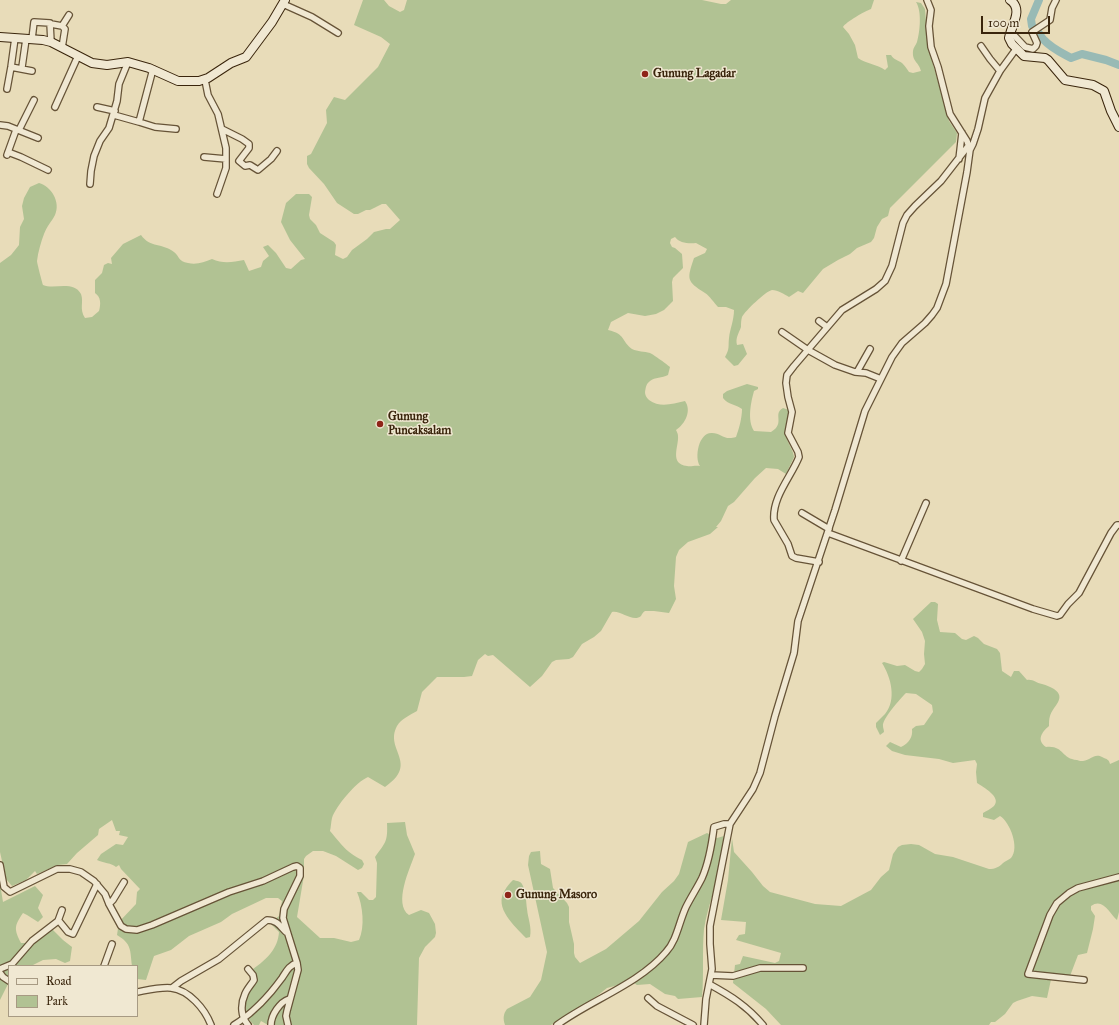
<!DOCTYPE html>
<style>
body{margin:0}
#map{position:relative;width:1119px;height:1025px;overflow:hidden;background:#e8dcb9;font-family:"IM FELL Great Primer",serif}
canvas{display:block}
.legend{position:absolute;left:8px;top:965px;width:130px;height:52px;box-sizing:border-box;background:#f0e8d2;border:1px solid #a79a83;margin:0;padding:5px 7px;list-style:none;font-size:12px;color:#3a250c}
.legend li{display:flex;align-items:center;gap:8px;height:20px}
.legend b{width:20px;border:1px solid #a79a83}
.scale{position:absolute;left:981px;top:16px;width:69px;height:18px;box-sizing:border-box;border:2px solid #3a250c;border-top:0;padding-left:5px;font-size:12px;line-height:14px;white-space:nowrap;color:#3a250c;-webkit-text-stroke:3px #f0e8d2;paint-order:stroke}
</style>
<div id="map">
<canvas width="1119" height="1025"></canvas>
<ul class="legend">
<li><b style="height:5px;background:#f0e8d2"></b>Road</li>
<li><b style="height:11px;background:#b1c293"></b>Park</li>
</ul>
<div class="scale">100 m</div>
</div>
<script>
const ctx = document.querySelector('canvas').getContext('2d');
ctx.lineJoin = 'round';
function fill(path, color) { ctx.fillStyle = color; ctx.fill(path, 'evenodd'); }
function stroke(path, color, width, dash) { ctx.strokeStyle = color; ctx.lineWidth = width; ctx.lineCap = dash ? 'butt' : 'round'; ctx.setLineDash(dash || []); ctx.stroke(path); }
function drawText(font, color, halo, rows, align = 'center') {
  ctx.font = font + ' "IM FELL Great Primer",serif'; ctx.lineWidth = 3; ctx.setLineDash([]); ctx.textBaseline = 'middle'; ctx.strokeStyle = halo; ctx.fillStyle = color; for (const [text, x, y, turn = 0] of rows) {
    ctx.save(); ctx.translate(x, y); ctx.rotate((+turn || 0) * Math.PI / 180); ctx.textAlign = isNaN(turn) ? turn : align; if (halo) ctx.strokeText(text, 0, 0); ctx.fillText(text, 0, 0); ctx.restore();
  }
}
const green = new Path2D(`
 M363,0H384L389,6L400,12L404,10L407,0H702L721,4H726L731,0H874L871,9C865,11 846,22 843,27L849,34L855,45L858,58C866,64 877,64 885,70L888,67L886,55H891C894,60 898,60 902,63C905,66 907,69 909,72L913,73L921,71C919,62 912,62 913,51C913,48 916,45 917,42C920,32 922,11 916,2L921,3L925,9L927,34L931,57L949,121L957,133L956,142L890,208L888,216L882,219L877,227L874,238L871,242L857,248L850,254L838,260L823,269L803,293L798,291L789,297C784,294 778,290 772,290C766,291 745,311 742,317C741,320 741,324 741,327C739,333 735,338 737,345L743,344L747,354L738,365L734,366L725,357C730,348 728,347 729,338C730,329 734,320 734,310L726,307H718C714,303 710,296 705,293C686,281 687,279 694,258L705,253L707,249L696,243C689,244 679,243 675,237L671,239L670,243L672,247L675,248L682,254L683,268L673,278L672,282L673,301L664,310L656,314L645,316L628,313L611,322L608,330C626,334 621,341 632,349C638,352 644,351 650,353C654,355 668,365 670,367L668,375C662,378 655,377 650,381C646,384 646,387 645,392C645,395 646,397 649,400C660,408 672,404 685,401C692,411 685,424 676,430C677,432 678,434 678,436C679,446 669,464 687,466C691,467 695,465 700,466C694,457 699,432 712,433C721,433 724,441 736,437C739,429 742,418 742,409C736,404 728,405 723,398V394L727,391L747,384L758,387V389L754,391C751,402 747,420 754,431L771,432C786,423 772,414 783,408L789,410C788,419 784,430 787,439C789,445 793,450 794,457L786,474L778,469L766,468L755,478L734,502L728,506L721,521L716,527H718L710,534L688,542L679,550L676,557L674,586L676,599L669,613L654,611H645C643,612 642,614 641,616C633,623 621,610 612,612L601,631L594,637L582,644L573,657L569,659L556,660L552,662L542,676L530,687L493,655L488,656L485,654L478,660L472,676L464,677H437L422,692L417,711C410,715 401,719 397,726C384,750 420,763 385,787L368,777C356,782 336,806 332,818C331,822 331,827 330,831C342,845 346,852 362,860L364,864L362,868L358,870L336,856L323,851H313L306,856L304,859V875L297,917L320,938H334L351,942L359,940C365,927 363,906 357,892H361L369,900H373L376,897L377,863L375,857C385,843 388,842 387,823L405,822L407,835L415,854C410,868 393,904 409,915L421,910L429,913L435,924L436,933L435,937L425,947L419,958L417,1025H268L261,1021L259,1025H254C243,1015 243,1002 250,989C252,985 255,982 257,978L253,969C266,960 278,949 279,932L270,923L279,916L282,901L278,898H266L232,914L221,922L189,936L171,950L154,956L146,980L137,979V966H132C130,950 132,944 117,935L119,922L136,904L137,892L140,889L121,869L119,865L116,867C112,863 103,863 97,860L101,854L116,844L123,845L128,837L119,835L120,831H116L112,820L99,829L98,835L77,853L67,864L58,865L37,874L35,871L26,880L12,886L6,879L0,852V263L11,255L19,245L20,227L24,219L22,206L24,198L30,187L39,183C51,186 61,202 55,215C52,221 47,226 44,234C41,242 38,252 37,261C37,263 42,282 43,285C54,290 73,280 81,294C84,302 79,309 85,318L92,317L99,311C101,304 101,297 95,293V280L102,273L104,265L108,263L112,264L111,258L123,244L141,235C150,248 163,243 174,252C180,257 178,261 188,263C197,265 204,262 212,259C223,264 233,262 244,260L249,271L261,267L263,261L269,256L263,247L268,245L276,253L286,268L291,269L301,260L305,259L290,240L281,222L286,203L296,194H309L312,197L309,215L310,219L316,225L320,233L334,242L336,245L335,255L343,259L347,257L352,250L367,239L374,232L386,229H390L400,220L386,204H382L370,210H366L358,214H354L337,203L324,184L309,168L307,164V156L311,154L327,123L326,110L334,97L345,100L378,67L390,44L381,37L354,25Z
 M931,602H935L938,604L937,620L940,632L955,633L962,639L966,640L974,636L978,638L984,644L997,649L1000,653L1002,671L1011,677L1014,671H1019L1027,680C1033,679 1036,683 1042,684C1047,685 1050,687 1054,689C1067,698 1053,706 1050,716C1049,719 1049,722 1049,726C1042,732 1036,740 1046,747C1064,745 1061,759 1077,760C1079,761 1081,761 1083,761C1092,760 1094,752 1104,758C1107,759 1109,760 1110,764L1119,760V912L1117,920C1110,914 1103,897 1091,906V910L1095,916L1093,929L1087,953L1078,955L1070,976L1052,975L1047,998L1032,996L1017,1001L1013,1003L1005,1014L995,1022H991L989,1025H781L766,1009L733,983L735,965L740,964L743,956L775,963L779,961L781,953L736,940L739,935L745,934L746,922L721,920L728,880L732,838L734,852L752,872L763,886L770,892L815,904L841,906L871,890L881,877L889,870L893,854L898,847L902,845L911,844L919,845L935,854L953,857L989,869C995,869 999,867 1003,863C1005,861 1009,860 1011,858C1020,848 1010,822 1000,816L994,820L983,817V813C986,811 991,809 994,806C1002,797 983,787 977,783L976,772L977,764L975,760L953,763L939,759L905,755L892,751L886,746L890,742L901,747C909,743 913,737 912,729L916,726L924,725L933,712L932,705L916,694L906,693C901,698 882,719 883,726C883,728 884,730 884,732L880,735L876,727V723C879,720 882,717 885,714C897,700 891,677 882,663L884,662L897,666L905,665L915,671L919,672L922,669L925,664L924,654L925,641L922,632L913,619Z
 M707,833L717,838L724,836C721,854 718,872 714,890C710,903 706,916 704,929C702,952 704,974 702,997L678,999L675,996L665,994L650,984L637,985L628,979L618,985L607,988L597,996L551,1025H505C503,1019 503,1014 507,1009L530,997L541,980L547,952L528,865L529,856L531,852L540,851L541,864L550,869L553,888L567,903L569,907V922L574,944V953L575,957L580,963L606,949L639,921L662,892L674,881L679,874L688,842Z
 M513,880C517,881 520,881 522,884C526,891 526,901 527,909C528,919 532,927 530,937L526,938C515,926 493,908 505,890C507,886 510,883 513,880Z
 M0,884L3,902L35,886L43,895L38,908L43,917L38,922L27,915L23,913C14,926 14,929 21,943H33L52,929L63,940L72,947L70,961L65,963L56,959L43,960L31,966H9V982L0,1000Z`);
const river = new Path2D(`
 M1039,0L1031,19L1032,26C1040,32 1038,34 1044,40C1051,48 1062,53 1071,58L1082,54L1106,60L1119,65`);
const street = new Path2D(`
 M283,4L312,17L338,33
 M51,24L62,26L65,29L62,48
 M62,26L69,15
 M1010,31L1025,47L1033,49L1036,46L1037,43L1032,32L1050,20L1052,8L1056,0
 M32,39L34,22L50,23L51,42
 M981,46L990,59L1000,71
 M11,67L32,71
 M22,67L26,39
 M205,80L208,95L218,114L226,148V168L217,194
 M7,89L11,67L15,38
 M55,107L78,56
 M97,107L115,111
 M114,115L139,122L153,69
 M139,122L155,127L176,129
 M0,125L8,126L38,138
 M222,129L242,139L249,144V148L239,161L245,166L250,165L258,170L271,159L277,151
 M19,130L34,100
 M970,150L973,144L978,129L985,98L1000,71L1016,49
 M8,152L21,157L48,170
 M7,155L16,130
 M204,157L226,159
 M959,159L962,133
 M90,184L91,171L94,156L100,141L109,128L117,101L119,84L128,62
 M819,321L827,327
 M782,332L808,350L835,365L855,372L866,373L881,379
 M857,372L870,349
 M802,513L829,529
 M828,533L1033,609L1057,616L1060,615L1068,604L1079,593L1111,533L1117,525H1119
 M901,561L926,503
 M819,562L796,558L792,556L788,544L774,520C772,497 791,477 799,457L798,452L788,433L792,412L788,397L786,383L787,375L794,366L842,310L876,289L885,281L892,266L903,223L907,215L915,206L941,181L969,145
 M0,865L4,887L10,892L57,869H70L81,872L94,881L105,894L109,904L121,926L126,929L137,930L152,925L229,892L263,881L293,867L297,866L300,868V876L284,909L283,918L297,963L298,970L287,1011L286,1016L288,1025
 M109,904L113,900L124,882
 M59,921L68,932L73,934L97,884
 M104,966L112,944
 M0,969L12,964L32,941L58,921L62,910
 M0,973L3,977L9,981
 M711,975L733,976L760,968H803
 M1084,980L1028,974L1050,915L1057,903L1069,893L1078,888L1119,877
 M709,984C731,996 747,1006 763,1025
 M172,988L181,981L219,959L267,920C277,920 280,926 286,932
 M137,992C148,990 160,987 171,988C189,990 205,1009 211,1025
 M648,998L657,1006L693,1025
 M234,1025C253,1013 269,996 282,978C286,972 289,965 297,963
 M248,1025C241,1017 240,1005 245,994C247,989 251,985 254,980L253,975L248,969
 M271,1025C271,1015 280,1002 289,999
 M557,1025C591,1000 639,984 666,952C677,940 679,922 686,907C691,897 697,888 702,878C709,862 712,843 714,827L724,824H730
 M704,1025L706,999L712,969L710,944V926L730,824L753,789L760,773L775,716L794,653L798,621L835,510L865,411L892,357L902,343L925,323L932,315L937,308L946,284L967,172L970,150L967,141L950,114L938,67L931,47L929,26L931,10L927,0`);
const secondary = new Path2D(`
 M1010,0C1024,9 1011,26 1009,38L1012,44L1024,56L1045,58L1048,60L1065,80L1093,85L1104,91L1111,111L1119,127
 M0,37L43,40L51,42L92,63L107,65L128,62L149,68L178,81H199L208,78L231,63L246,57L272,22L285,0`);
const markers = [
 [645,74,4,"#8f2418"],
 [380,424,4,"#8f2418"],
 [508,895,4,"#8f2418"]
];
const poiNames = [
 ["Gunung Lagadar",653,74],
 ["Gunung",388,417],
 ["Puncaksalam",388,431],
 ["Gunung Masoro",516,895]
];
fill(green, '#b1c293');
stroke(river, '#98bab5', 8);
stroke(street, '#665337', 8);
stroke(secondary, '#3a250c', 10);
stroke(street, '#f0e8d2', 5.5);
stroke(secondary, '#f0e8d2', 8);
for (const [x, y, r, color] of markers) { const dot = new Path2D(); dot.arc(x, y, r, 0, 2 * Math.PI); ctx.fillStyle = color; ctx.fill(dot); stroke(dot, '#f0e8d2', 1.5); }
drawText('bold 12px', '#3a250c', '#f0e8d2', poiNames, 'left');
</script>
